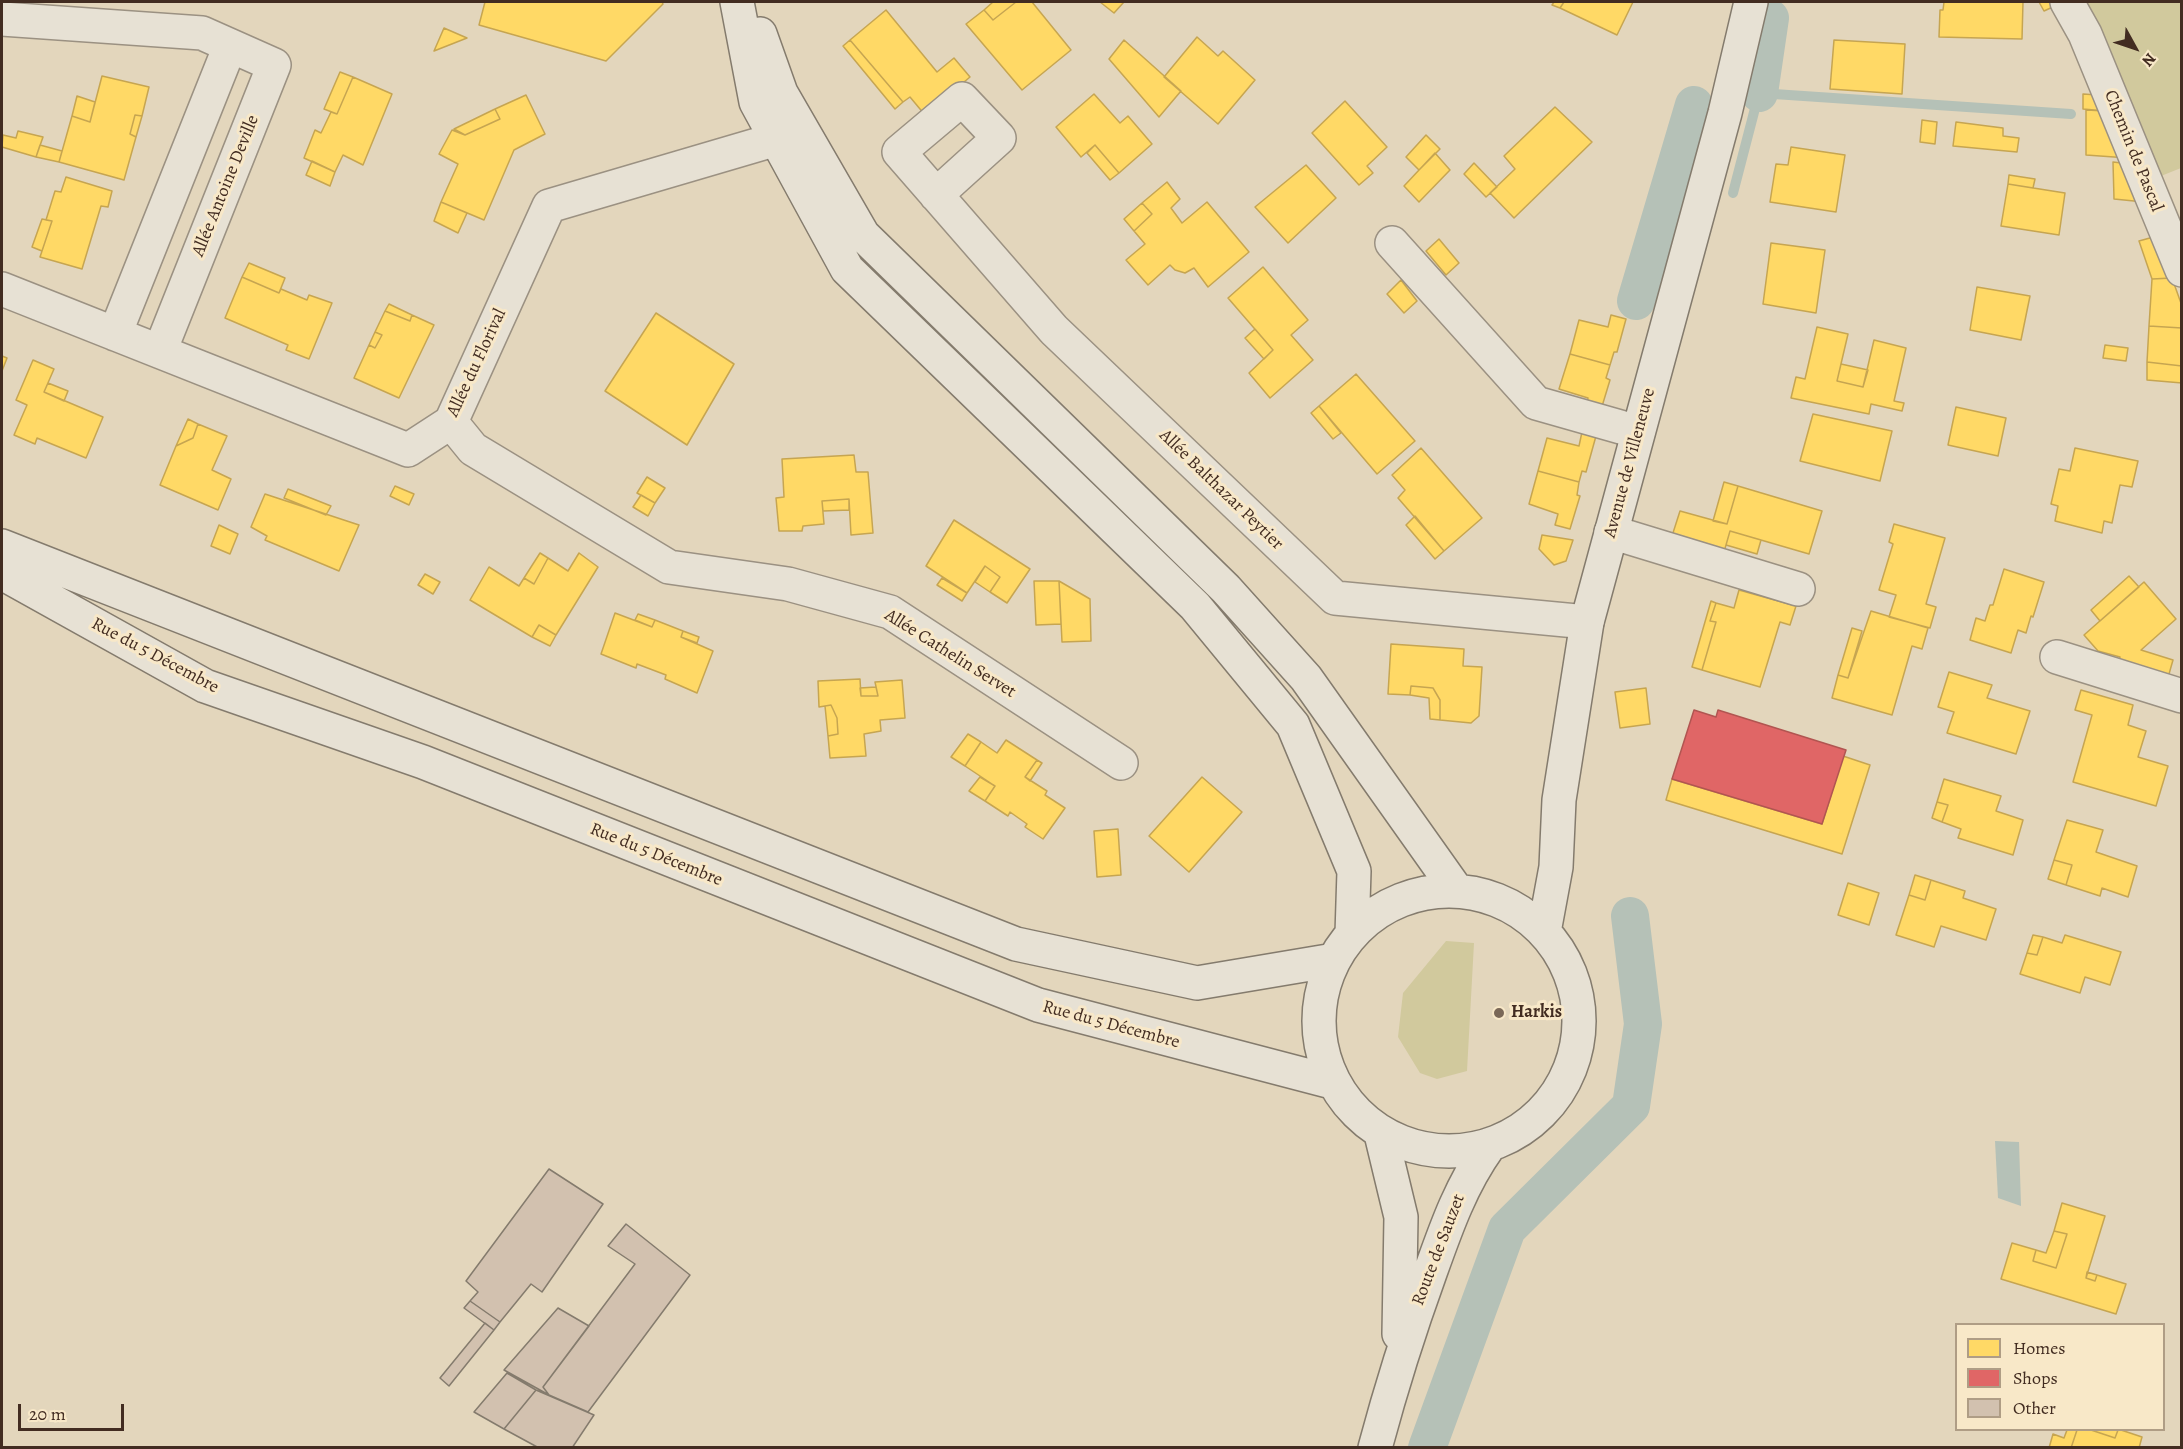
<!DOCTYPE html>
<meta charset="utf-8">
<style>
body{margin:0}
#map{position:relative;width:2183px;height:1449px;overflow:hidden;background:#e3d6bc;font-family:Alegreya,serif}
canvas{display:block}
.frame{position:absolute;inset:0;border:3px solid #422c21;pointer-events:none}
.legend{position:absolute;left:1955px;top:1323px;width:210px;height:108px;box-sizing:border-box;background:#f8e8c8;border:2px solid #af9d85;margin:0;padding:8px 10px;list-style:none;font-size:18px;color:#422c21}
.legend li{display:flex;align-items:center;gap:12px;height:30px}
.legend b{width:30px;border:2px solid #af9d85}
.north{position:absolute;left:2105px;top:18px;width:60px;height:60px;-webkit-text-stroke:4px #f8e8c8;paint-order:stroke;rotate:130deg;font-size:16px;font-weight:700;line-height:24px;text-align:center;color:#422c21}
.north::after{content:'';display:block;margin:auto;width:21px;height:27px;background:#422c21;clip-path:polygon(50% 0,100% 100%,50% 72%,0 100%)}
.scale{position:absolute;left:18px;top:1404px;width:106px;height:27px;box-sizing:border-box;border:3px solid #422c21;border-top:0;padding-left:8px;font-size:18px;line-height:21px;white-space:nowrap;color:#422c21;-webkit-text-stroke:4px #f8e8c8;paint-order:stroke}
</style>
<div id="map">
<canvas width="2183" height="1449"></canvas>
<div class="frame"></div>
<ul class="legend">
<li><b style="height:16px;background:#ffd966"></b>Homes</li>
<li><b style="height:16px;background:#e06666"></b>Shops</li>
<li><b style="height:16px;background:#d2c1af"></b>Other</li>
</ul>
<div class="north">N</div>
<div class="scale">20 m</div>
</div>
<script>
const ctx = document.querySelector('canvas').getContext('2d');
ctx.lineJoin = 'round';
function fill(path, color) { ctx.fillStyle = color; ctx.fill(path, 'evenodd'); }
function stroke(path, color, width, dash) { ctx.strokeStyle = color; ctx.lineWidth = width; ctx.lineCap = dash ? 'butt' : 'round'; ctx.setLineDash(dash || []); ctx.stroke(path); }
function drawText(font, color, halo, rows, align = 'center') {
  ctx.font = font + ' Alegreya,serif'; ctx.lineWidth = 6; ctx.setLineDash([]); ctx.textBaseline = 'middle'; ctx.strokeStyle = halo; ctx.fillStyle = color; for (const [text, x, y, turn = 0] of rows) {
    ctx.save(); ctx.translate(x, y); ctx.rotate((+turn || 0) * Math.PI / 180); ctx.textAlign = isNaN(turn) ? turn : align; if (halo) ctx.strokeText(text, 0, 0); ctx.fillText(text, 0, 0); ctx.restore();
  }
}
const green = new Path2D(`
 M2084,2H2181V168L2161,176Z
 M1446,941L1474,943L1467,1071L1437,1079L1420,1073L1398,1037L1403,993Z`);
const water = new Path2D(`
 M1995,1141L2019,1142L2021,1206L1998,1198Z`);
const homes = new Path2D(`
 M485,2H662L663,4L606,61L479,25Z
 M993,2H1016L993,20L984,10Z
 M1016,2H1032L1071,50L1022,90L966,24L984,10L993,20Z
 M1100,2H1124L1114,13Z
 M1554,2H1564L1560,8L1552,5Z
 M1564,2H1633L1617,35L1560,8Z
 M1944,2H2023L2022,39L1939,37L1940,10H1943Z
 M2039,2H2053L2055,6L2044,11Z
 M886,10L937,72L954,58L970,77L925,115L910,97L903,102L850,40Z
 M444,28L467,38L434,51Z
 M1197,37L1218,56L1223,51L1255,80L1218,124L1164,77Z
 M850,40L903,102L895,109L843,46Z
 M1124,40L1181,91L1159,117L1109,59Z
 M1834,40L1905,44L1902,94L1830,89Z
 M340,72L353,77L337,114L324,109Z
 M102,76L149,87L142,116L135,115L130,134L136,137L124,180L59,162L72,116L90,122Z
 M353,77L392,94L363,165L343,155L335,172L304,158L315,130L321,133L331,112L337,114Z
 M1094,94L1120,123L1128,116L1152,144L1119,173L1095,145L1081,157L1056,127Z
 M2083,94L2098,95L2106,111L2083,109Z
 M526,95L545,134L514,150L484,220L441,202L458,164L439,154L452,130L465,135L500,119L495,109Z
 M77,96L95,102L90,122L72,116Z
 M1345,101L1387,147L1367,166L1373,173L1359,185L1312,133Z
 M1555,107L1592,142L1514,218L1490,193L1515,169L1504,156Z
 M495,109L500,119L465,135L454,129Z
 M2086,110L2106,111L2128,158L2086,155Z
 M135,115L142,116L136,137L130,134Z
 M1922,120L1937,122L1935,144L1920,142Z
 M1956,122L2003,128V136L2019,138L2017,152L1953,146Z
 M18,131L43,137L36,157L2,147L3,135L16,138Z
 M1426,135L1440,149L1419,170L1406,157Z
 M40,145L62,151L59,162L36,157Z
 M1095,145L1119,173L1110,180L1087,153Z
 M1791,147L1845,155L1836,212L1770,202L1776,164L1788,165Z
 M1435,153L1450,170L1419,202L1404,186Z
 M312,161L335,172L330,186L306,175Z
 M2113,162L2130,164L2144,202L2114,199Z
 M1474,163L1497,187L1486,197L1464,174Z
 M1306,165L1336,198L1288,243L1255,207Z
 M2009,175L2035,179L2033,188L2008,184Z
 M66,177L112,191L108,207L101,206L82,269L40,257L52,221L46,220L55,191L61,192Z
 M1167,182L1180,199L1171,208L1182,223L1207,202L1249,252L1208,287L1194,268L1185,273L1175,270L1170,265L1148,285L1126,260L1145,244L1134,231L1152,214L1142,203Z
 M2008,184L2065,193L2059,235L2001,226Z
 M441,202L467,213L458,233L434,221Z
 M1142,203L1152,214L1134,231L1124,219Z
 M42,219L52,221L42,251L32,247Z
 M2157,236L2172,278L2152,279L2139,241Z
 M1439,239L1459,263L1446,275L1426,251Z
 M1771,243L1825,250L1816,313L1763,304Z
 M249,263L285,278L279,293L242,277Z
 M1263,267L1308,320L1291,335L1313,360L1270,398L1249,373L1273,350L1228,298Z
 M242,277L279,293L281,289L307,300L309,295L332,303L309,359L286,350L288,345L225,318Z
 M2172,278L2182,306V328L2149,326L2152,279Z
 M1401,280L1417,301L1404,313L1387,294Z
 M1977,287L2030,296L2021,340L1970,330Z
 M389,304L412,315L410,321L385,311Z
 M385,311L410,321L412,315L434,325L399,398L354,378L369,345L375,348L382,335L375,332Z
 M656,313L734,364L687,445L605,391Z
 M1611,315L1626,319L1617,352H1614L1610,365L1570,354L1579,320L1608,327Z
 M2149,326L2182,328V366L2147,362Z
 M1817,327L1848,334L1837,381L1863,387L1874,340L1906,348L1894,401L1904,403L1902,411L1871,404L1869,414L1791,398L1796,377L1805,379Z
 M1255,329L1273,350L1264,359L1245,338Z
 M375,332L382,335L375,348L369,345Z
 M2105,345L2128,348L2126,361L2103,358Z
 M1570,354L1610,365L1606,378L1610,380L1600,413L1585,409L1588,398L1559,389Z
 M2,356L7,358L2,371Z
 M33,360L54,369L44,392L103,417L86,458L37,438L35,444L14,435L27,405L16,400Z
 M2147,362L2182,366V383L2147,380Z
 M1841,364L1868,370L1863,387L1837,381Z
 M1356,374L1415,441L1377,474L1319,406Z
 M48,383L68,391L64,401L44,392Z
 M1319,406L1341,433L1333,439L1311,413Z
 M1956,407L2006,418L1998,456L1948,445Z
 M1813,414L1892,431L1880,481L1800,461Z
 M188,419L198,424L193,438L176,446Z
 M198,424L227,436L212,470L231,479L218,510L160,485L176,446L193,438Z
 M1582,432L1596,436L1586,472L1582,471L1579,482L1538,471L1547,438L1579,446Z
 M1421,448L1482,518L1444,551L1398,498L1405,490L1392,475Z
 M2075,448L2138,461L2132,487L2120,485L2112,523L2104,521L2102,533L2055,521L2058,506L2051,504L2059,469L2070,471Z
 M854,455L856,472H868L873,533L851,535L849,499L822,501L824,524L803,526L802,531H779L776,498L784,497L782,459Z
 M1538,471L1579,482L1577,495L1580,496L1570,529L1555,525L1558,514L1529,504Z
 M647,477L665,488L655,503L637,493Z
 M1724,482L1738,486L1727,524L1713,521Z
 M395,486L414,494L409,505L390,496Z
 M1738,486L1822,511L1809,554L1730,531L1724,552L1672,536L1680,511L1727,524Z
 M288,489L331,506L326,515L284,498Z
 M265,494L359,525L339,571L265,540L267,536L251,527Z
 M641,495L655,503L648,516L633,507Z
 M849,499V510L823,511L822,501Z
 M1415,516L1444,551L1435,559L1406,525Z
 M954,520L1030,569L1007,603L990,592L1000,577L985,566L967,593L926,566Z
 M1894,524L1945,538L1926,604L1936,607L1930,628L1889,617L1896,595L1879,590L1893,544L1889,542Z
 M219,525L238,534L230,554L211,546Z
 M1730,531L1761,540L1757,554L1726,545Z
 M1542,535L1573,540L1566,561L1554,565L1539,549Z
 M540,553L548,558L534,584L524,578Z
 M579,553L598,567L556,635L539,625L532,637L470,600L489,567L519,586L524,578L534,584L548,558L568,571Z
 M985,566L1000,577L990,592L975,582Z
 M2004,569L2044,582L2033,617L2031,616L2026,633L2018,630L2011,653L1970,640L1976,618L1985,621L1990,605H1993Z
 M425,574L440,582L433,594L418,585Z
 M2129,576L2139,587L2100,621L2091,610Z
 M942,578L967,593L962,601L937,585Z
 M1034,581H1059L1061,624L1036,625Z
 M1059,581L1090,599L1091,641L1062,642Z
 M2144,582L2176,619L2141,650L2173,660L2167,681L2118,666L2120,657L2098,651L2084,635Z
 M1739,590L1796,606L1790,625L1780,622L1760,687L1702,670L1716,622L1710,621L1716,603L1734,608Z
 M1711,601L1716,603L1710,621L1716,622L1702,670L1692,667Z
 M1871,611L1928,628L1922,649L1912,646L1892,715L1832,698L1838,675L1848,678Z
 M615,613L652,627L655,620L683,631L681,637L713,651L697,693L665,679L666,675L637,664L636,668L601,654Z
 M638,614L655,620L652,627L635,620Z
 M539,625L556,635L550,646L532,637Z
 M1852,628L1862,631L1848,678L1838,675Z
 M683,631L699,637L697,643L681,637Z
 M1391,644L1464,649L1463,666L1482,667L1479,716L1471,723L1440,720V700L1433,688L1411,686L1410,695L1388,694Z
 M1949,672L1992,685L1987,698L2030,711L2016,754L1947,733L1954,712L1938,707Z
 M860,679L861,696H878L875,682L902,680L905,718L880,720L881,731L864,734L866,756L830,758L828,736L838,734L837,718L831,705L819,707L818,681Z
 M1411,686L1433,688L1440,700V720L1430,719L1429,698L1410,695Z
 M876,687L878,696H861L860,688Z
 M1646,688L1650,724L1620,728L1615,692Z
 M2081,690L2133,705L2128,725L2146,731L2138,757L2168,766L2156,806L2073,782L2092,715L2075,710Z
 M831,705L837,718L838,734L828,736L825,706Z
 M968,734L981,742L965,766L951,757Z
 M1006,740L1037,760L1025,777L1047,791L1045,795L1065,808L1043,839L1025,827L1027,824L1010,812L1008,816L985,801L995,786L965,766L981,742L997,753Z
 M1843,756L1870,765L1842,854L1666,800L1672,779L1822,824Z
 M1037,760L1042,763L1030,781L1025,777Z
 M980,777L995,786L985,801L969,791Z
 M1202,777L1242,812L1189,872L1149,836Z
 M1944,779L2001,796L1996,811L2023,820L2013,855L1958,838L1961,829L1942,822L1948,805L1937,802Z
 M1937,802L1948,805L1942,822L1932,818Z
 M2067,820L2103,830L2096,852L2137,866L2128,897L2102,888L2100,896L2066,885L2072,865L2054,860Z
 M1118,829L1121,875L1097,877L1094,831Z
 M2054,860L2072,865L2066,885L2048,879Z
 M1915,875L1931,880L1925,900L1909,895Z
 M1931,880L1965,891L1963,898L1996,909L1986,940L1941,926L1934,947L1896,935L1909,895L1925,900Z
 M1848,883L1879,893L1869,925L1838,915Z
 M2033,935L2043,937L2037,955L2027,953Z
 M2065,935L2121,952L2110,985L2085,977L2080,993L2020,974L2027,953L2037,955L2043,937L2062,943Z
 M2062,1203L2105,1216L2086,1278L2095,1281L2097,1275L2126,1284L2116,1314L2001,1279L2012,1243L2036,1250L2033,1261L2056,1268L2067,1234L2054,1231Z
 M2054,1231L2067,1234L2056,1268L2033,1261L2036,1250L2046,1253Z
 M2087,1272L2097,1275L2095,1281L2086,1278Z
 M2067,1430H2077L2071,1448H2049L2053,1434L2064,1438Z
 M2077,1430H2091L2115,1438L2118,1430H2121L2142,1437L2139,1448H2071Z
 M2091,1430H2118L2115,1438Z`);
const shops = new Path2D(`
 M1694,710L1716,717L1718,710L1846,750L1822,824L1672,779Z`);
const stream = new Path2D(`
 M1733,193L1759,93L2071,114`);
const canal = new Path2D(`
 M1759,93L1770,18
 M1636,301L1694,105
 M1427,1448L1507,1229L1631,1106L1643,1024L1630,916`);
const building = new Path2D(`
 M549,1169L603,1204L542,1292L531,1284L500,1322L470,1301L478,1292L466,1281Z
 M626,1224L690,1275L588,1412L549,1395L543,1387L635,1264L608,1246Z
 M470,1301L500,1322L494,1330L464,1308Z
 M558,1308L589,1326L543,1387L549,1395L504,1370Z
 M485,1323L494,1330L449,1386L440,1378Z
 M507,1373L536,1390L504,1429L474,1412Z
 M536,1390L594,1415L572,1448H539L504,1429Z`);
const street = new Path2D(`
 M2067,2L2085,34L2182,270
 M2,19L202,33L274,65L160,351
 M936,195L999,138L962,99L899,152L1054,330L1335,598L1587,622
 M1392,243L1536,403L1638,432
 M2,289L408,450L451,422L549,206L777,139
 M115,334L230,46
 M451,422L473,449L669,567L788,584L890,612L1121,763
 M1611,532L1798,589
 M2057,657L2182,696`);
const secondary = new Path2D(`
 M737,2L756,102L847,269L1195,606L1293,725L1354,871L1352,934
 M760,34L781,93L863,235L1226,589L1306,678L1457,891
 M2,546L1016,944L1197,983L1334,960
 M2,573L205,686L423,762L1038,1005L1332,1082
 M1319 1021a130 130 0 1 1 260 0a130 130 0 1 1-260 0Z
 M1544,932L1556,867L1559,800L1587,622L1725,113L1751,2
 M1381,1134L1401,1217L1399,1334
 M1375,1448C1391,1388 1409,1331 1430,1273C1446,1228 1461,1185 1489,1146`);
const markers = [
 [1499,1013,6,"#7a6857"]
];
const streetNames = [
 ["Chemin de Pascal",2133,151,68],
 ["Allée Antoine Deville",226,186,-68],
 ["Allée du Florival",477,363,-65],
 ["Avenue de Villeneuve",1630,463,-75],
 ["Allée Balthazar Peytier",1221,490,44],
 ["Allée Cathelin Servet",950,654,32],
 ["Rue du 5 Décembre",155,656,28],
 ["Rue du 5 Décembre",656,855,22],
 ["Rue du 5 Décembre",1111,1025,15],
 ["Route de Sauzet",1439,1250,-69]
];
const poiNames = [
 ["Harkis",1511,1013]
];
fill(green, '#d1c99d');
fill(water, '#b5c1b7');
fill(homes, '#ffd966');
stroke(homes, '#c6a551', 1.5);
fill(shops, '#e06666');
stroke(shops, '#b15551', 1.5);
stroke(stream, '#b5c1b7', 10);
stroke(canal, '#b5c1b7', 38);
fill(building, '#d2c1af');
stroke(building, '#847b6d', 1.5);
stroke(street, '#9b9182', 36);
stroke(secondary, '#847b6d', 36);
stroke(street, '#e7e1d4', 33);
stroke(secondary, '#e7e1d4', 33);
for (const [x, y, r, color] of markers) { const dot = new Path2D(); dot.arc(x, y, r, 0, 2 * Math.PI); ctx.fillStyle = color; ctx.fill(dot); stroke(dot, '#f8e8c8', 2); }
drawText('18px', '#422c21', '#f8e8c8', streetNames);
drawText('bold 18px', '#422c21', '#f8e8c8', poiNames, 'left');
</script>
